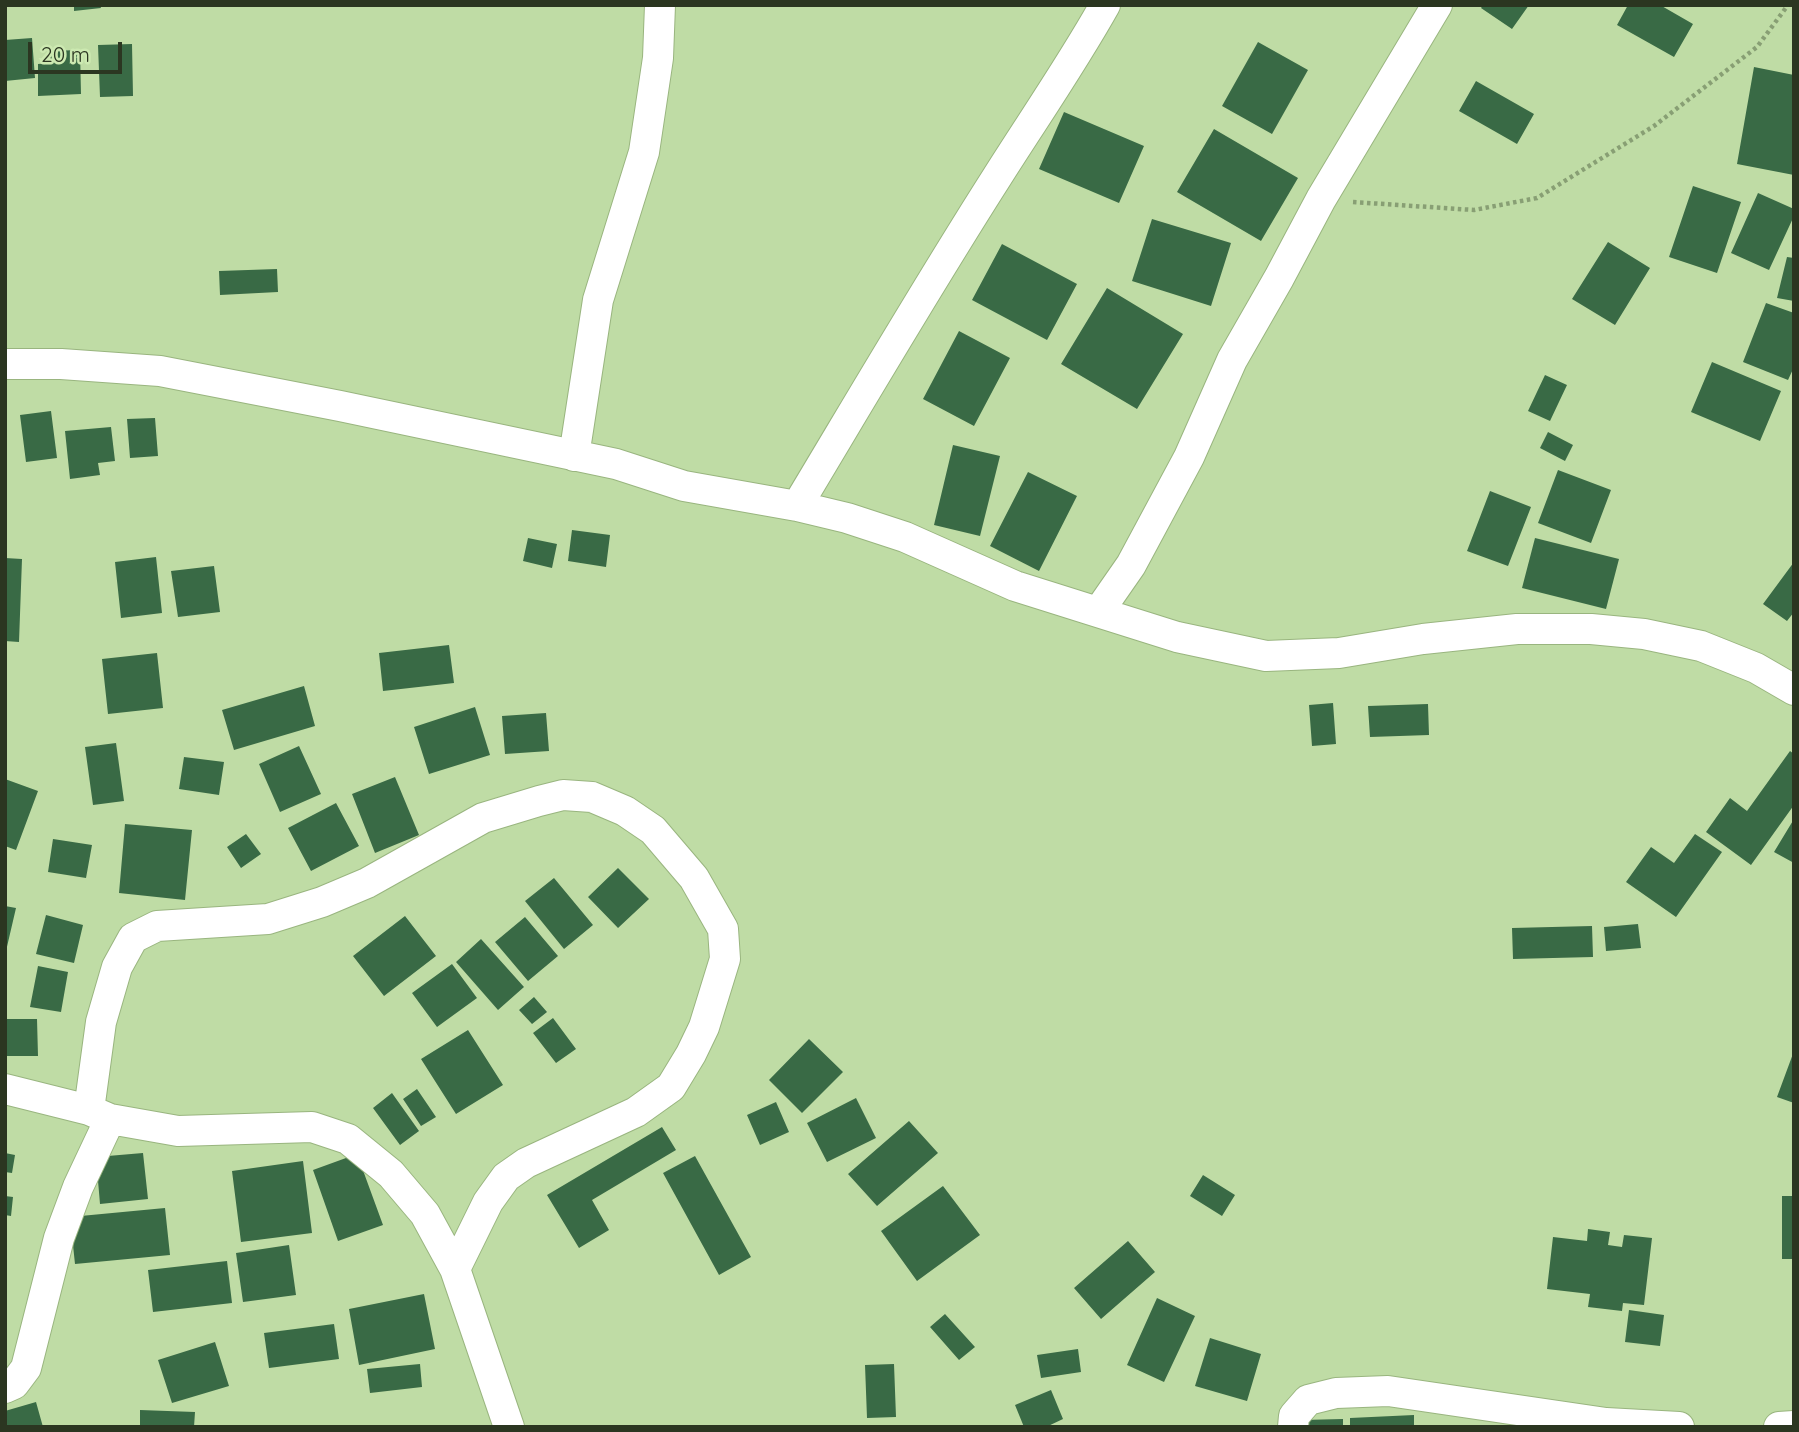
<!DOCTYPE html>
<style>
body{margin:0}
#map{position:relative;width:1799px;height:1432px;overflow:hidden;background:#bfdca5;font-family:Quicksand,sans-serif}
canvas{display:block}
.frame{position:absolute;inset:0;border:7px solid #2b3621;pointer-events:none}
.scale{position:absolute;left:28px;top:42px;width:94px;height:32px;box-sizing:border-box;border:4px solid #2b3621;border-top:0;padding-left:9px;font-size:21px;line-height:24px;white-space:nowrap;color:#2b3621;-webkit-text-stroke:5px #cce9b1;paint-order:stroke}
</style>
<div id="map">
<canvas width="1799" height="1432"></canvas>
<div class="frame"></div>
<div class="scale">20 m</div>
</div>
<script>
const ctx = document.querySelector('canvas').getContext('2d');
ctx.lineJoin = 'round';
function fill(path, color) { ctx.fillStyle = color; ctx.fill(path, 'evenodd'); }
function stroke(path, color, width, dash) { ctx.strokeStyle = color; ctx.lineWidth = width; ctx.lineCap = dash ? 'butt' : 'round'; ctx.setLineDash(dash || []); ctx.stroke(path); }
const building = new Path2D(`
 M74,5H100L101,8L74,11Z
 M1483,5H1529L1512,29L1481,8Z
 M1628,5H1660L1693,24L1674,57L1617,25Z
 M32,38L35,78L5,81V40Z
 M1258,42L1308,70L1272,134L1222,106Z
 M132,44L133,96L100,97L98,45Z
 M80,50L81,94L38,96V64L50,63L49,51Z
 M1754,67L1794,75V175L1737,164Z
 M1476,81L1534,114L1517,144L1459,111Z
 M1064,112L1144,146L1119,203L1039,169Z
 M1214,129L1298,178L1261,241L1177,192Z
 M1693,186L1741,202L1717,273L1669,257Z
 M1758,193L1794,209V216L1769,270L1731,253Z
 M1152,219L1231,243L1211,306L1132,281Z
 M1608,242L1650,268L1615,325L1572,299Z
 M1002,244L1077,284L1047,340L972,300Z
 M1787,257L1794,258V301L1777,298Z
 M277,269L278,292L220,295L219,271Z
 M1107,288L1183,334L1137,409L1061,364Z
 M1766,303L1794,313V367L1788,380L1743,362Z
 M959,331L1010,358L974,426L923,399Z
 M1712,362L1781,391L1760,441L1691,412Z
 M1545,375L1567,385L1550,421L1528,411Z
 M51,411L57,458L26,462L20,415Z
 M155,418L158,456L130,458L127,419Z
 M111,427L115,461L98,463L100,475L70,479L65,431Z
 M1548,432L1573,445L1565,461L1540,448Z
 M953,445L1000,456L980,536L934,525Z
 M1558,470L1611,490L1591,543L1538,523Z
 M1028,472L1077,496L1039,571L990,546Z
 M1490,491L1531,507L1508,566L1467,551Z
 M572,530L610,535L606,567L568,561Z
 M528,538L557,544L552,568L523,561Z
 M1535,538L1619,559L1606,609L1522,588Z
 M156,557L162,613L121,618L115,562Z
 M5,558L22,559L19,642L5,641Z
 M1794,562V612L1787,621L1763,604Z
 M214,566L220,612L178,617L171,571Z
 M449,645L454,683L383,691L379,653Z
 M157,653L163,708L108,714L102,659Z
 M304,686L315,726L234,750L222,710Z
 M1333,703L1336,744L1312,746L1309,705Z
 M1428,704L1429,735L1370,737L1368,706Z
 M475,707L490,755L429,774L414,727Z
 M546,713L549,751L505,754L502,716Z
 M116,743L124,801L93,805L85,747Z
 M299,746L321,794L280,812L259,764Z
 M1790,751L1794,754V805L1751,865L1706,832L1730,798L1747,811Z
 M184,757L224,762L219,795L179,789Z
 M395,777L419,835L375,853L352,794Z
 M5,779L38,791L16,850L5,846Z
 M336,803L359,846L311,871L288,828Z
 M1794,819V863L1774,852Z
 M125,824L192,830L185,900L119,893Z
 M246,834L261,854L241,868L227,847Z
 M1695,834L1722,852L1676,917L1626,882L1651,847L1674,863Z
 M53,839L92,845L86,878L48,872Z
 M618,868L649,899L618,928L588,897Z
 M554,878L593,925L564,949L525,901Z
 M5,906L16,908L6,951H5Z
 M46,915L83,925L74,963L36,954Z
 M405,916L436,956L384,996L353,956Z
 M525,917L558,956L528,981L495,942Z
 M1638,924L1641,948L1606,951L1604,927Z
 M1592,926L1593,957L1513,959L1512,928Z
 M481,939L524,987L498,1010L456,962Z
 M452,964L477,998L437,1027L412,993Z
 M38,966L68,972L61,1012L30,1007Z
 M534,997L547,1012L532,1024L519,1010Z
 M553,1018L576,1049L556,1063L533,1033Z
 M5,1019H37L38,1056H5Z
 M468,1030L503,1085L456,1114L421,1059Z
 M809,1039L843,1072L802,1113L769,1080Z
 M1794,1051V1103L1777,1097Z
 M417,1089L436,1117L421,1126L403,1099Z
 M392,1093L419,1131L400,1145L373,1108Z
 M856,1098L876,1138L827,1162L807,1123Z
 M776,1102L789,1132L760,1145L747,1115Z
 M909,1121L938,1153L877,1206L848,1174Z
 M662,1127L676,1150L592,1200L609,1230L579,1248L547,1195Z
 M5,1153L15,1155L12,1173L5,1172Z
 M143,1153L148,1199L100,1204L96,1157Z
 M357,1154L383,1225L338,1241L313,1170Z
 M695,1156L751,1257L719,1275L663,1173Z
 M303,1161L312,1233L241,1242L232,1171Z
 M1203,1175L1235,1195L1222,1216L1190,1196Z
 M943,1186L980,1235L917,1281L881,1231Z
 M5,1196L13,1197L11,1216L5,1215Z
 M1782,1196H1794V1259H1782Z
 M165,1208L170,1255L75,1264L70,1217Z
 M1588,1229L1610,1232L1608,1245L1622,1247L1624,1235L1652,1238L1644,1305L1623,1303L1622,1311L1588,1307L1590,1294L1547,1289L1553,1237L1587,1241Z
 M1128,1241L1155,1272L1101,1319L1074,1288Z
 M289,1245L296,1295L243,1302L236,1253Z
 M227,1261L232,1303L153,1312L148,1270Z
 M424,1294L435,1349L359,1365L349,1309Z
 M1157,1298L1195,1316L1164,1382L1127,1365Z
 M1629,1310L1664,1315L1660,1346L1625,1342Z
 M945,1314L975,1347L959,1360L930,1327Z
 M334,1324L339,1359L269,1368L264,1333Z
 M1210,1338L1261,1354L1247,1401L1195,1386Z
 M215,1342L229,1386L172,1403L158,1360Z
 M1078,1349L1081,1372L1041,1378L1037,1355Z
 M420,1364L422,1387L370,1393L367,1369Z
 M894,1364L896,1417L867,1418L865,1365Z
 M1051,1390L1063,1419L1046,1427H1024L1015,1405Z
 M36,1402L43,1427H5V1411Z
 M140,1410L195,1412L194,1427H140Z
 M1414,1415V1427H1350V1418Z
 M1343,1419V1427H1302V1420Z`);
const path = new Path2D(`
 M1353,202L1474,210L1537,198L1654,126L1757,47L1788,5`);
const street = new Path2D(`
 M5,364H61L160,371L340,406L616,464L684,486L797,506L847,518L905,537L1015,586L1177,637L1266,656L1339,653L1423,639L1517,629H1591L1644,634L1701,646L1756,668L1794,690
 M574,456L598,300L644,152L658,58L660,5
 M797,506C863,396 928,285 997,177C1033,120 1072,64 1105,5
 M1099,611L1131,565L1189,457L1232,360L1279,278L1321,199L1437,5
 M5,1089L89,1110L110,1119L178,1131L312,1127L348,1139L391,1174L425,1214L455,1269L509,1427
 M89,1110L101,1022L117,967L133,938L157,926L268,919L322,902L367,883L483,818L539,801L563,795L592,797L625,811L653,830L694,878L723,929L725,959L704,1027L691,1054L671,1087L636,1112L526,1163L506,1177L488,1202L455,1269
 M5,1388L14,1384L26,1368L59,1238L78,1187L110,1119
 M1293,1427L1294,1416L1308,1400L1336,1393L1388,1391L1606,1423L1679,1427
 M1779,1427L1794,1426`);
fill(building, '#396a45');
stroke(street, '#99b57f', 32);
stroke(path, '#889f74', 4.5, [3.5, 3.5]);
stroke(street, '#fff', 30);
</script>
